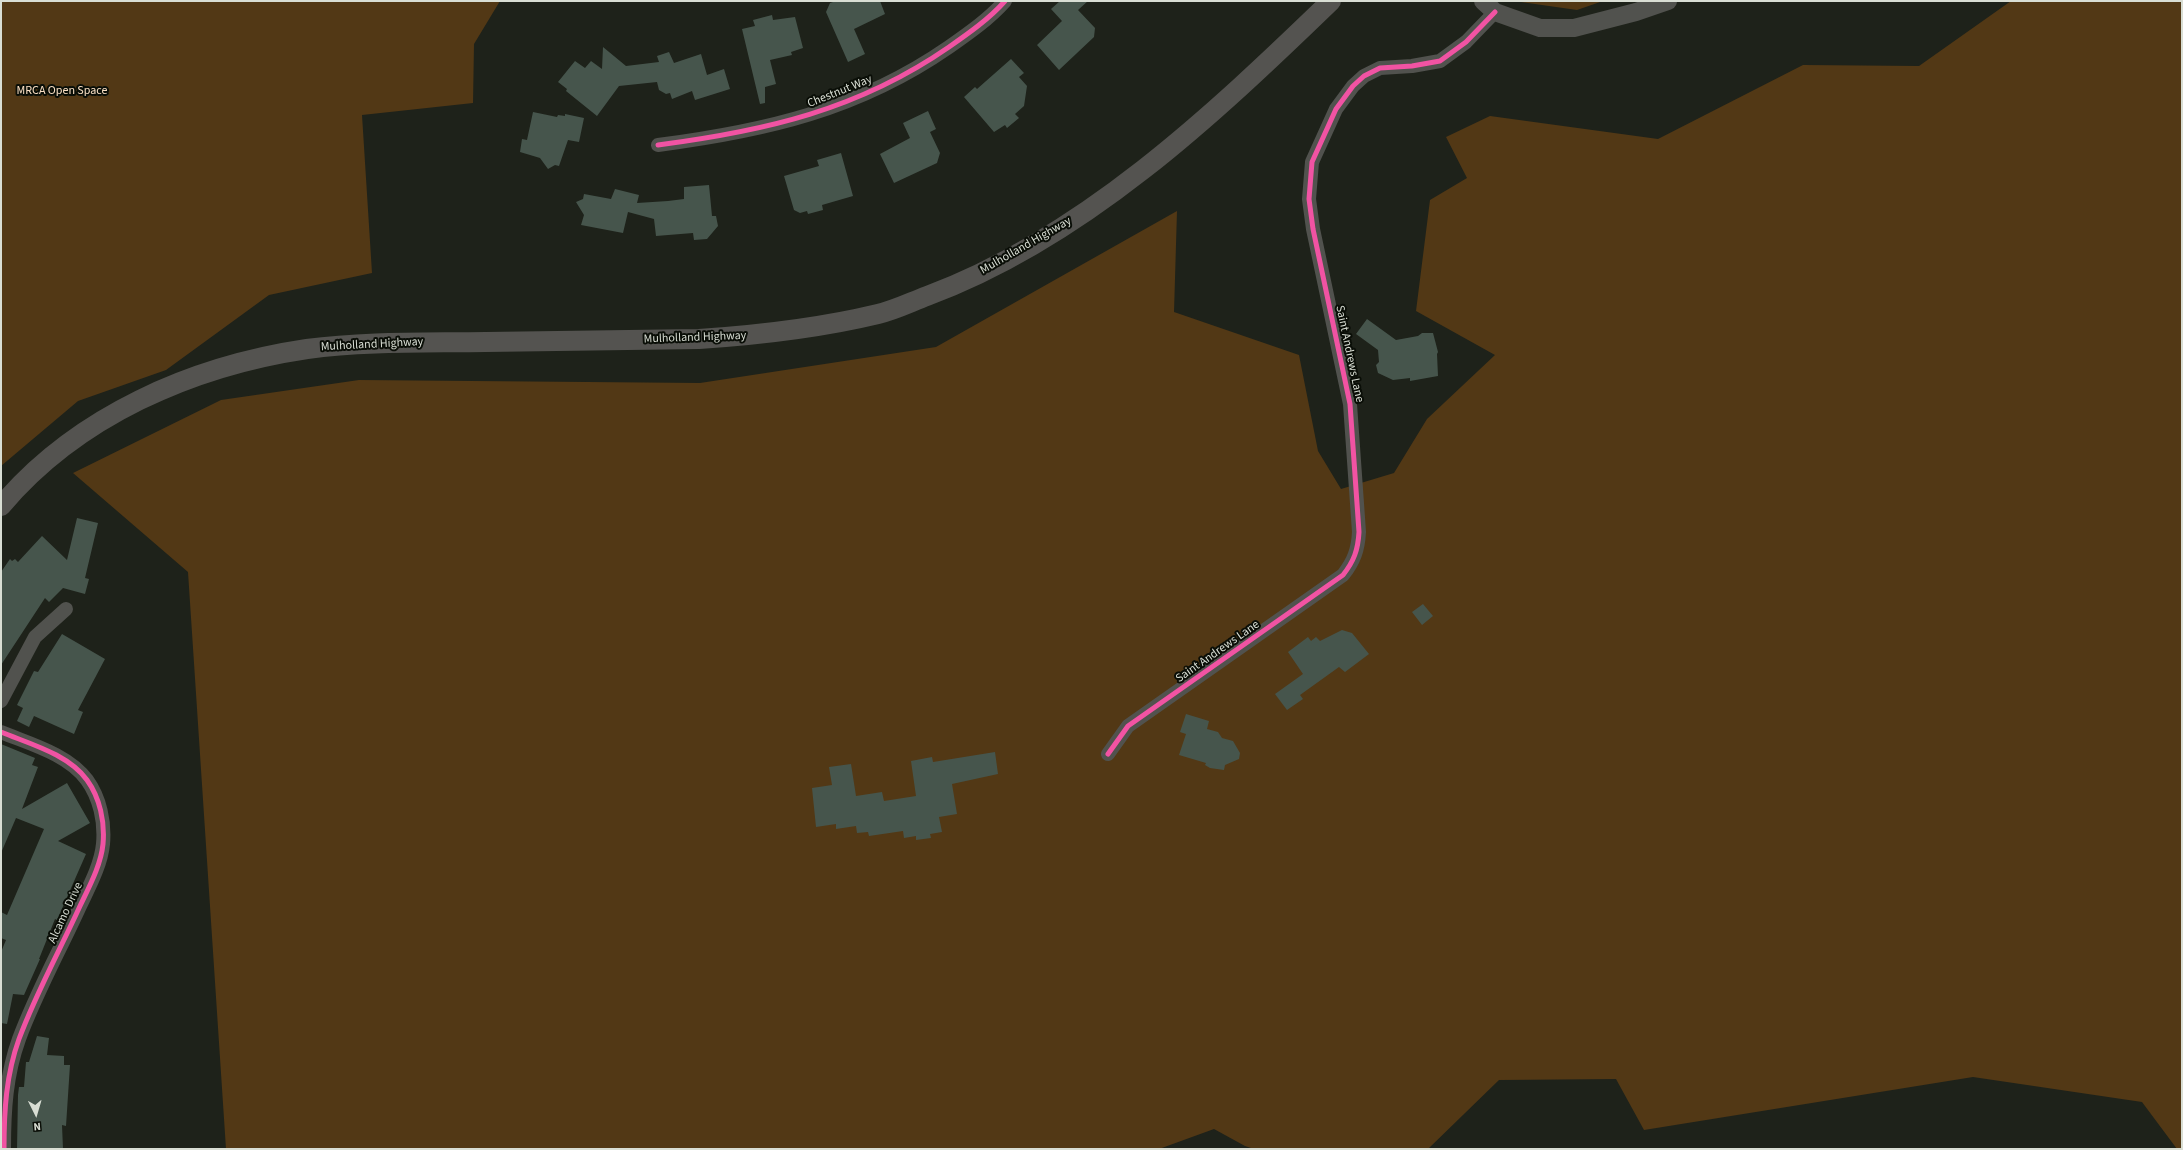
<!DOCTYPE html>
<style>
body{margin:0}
#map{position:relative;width:2183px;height:1150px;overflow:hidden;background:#1e221a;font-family:"Source Sans 3",sans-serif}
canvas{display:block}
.frame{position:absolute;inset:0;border:2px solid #d9ded4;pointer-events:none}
.north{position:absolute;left:16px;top:1094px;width:40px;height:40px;-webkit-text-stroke:3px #0a0e07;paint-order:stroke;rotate:175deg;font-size:11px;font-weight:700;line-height:16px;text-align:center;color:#d9ded4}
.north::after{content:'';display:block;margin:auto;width:14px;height:18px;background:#d9ded4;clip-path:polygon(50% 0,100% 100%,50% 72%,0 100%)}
</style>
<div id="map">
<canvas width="2183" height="1150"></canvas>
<div class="frame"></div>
<div class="north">N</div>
</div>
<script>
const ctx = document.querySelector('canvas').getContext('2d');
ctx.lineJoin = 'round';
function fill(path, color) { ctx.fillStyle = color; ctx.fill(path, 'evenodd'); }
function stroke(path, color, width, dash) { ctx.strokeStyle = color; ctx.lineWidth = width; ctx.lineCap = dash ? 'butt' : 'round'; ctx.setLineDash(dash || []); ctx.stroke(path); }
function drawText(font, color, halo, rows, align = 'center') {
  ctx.font = font + ' "Source Sans 3",sans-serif'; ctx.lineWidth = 4; ctx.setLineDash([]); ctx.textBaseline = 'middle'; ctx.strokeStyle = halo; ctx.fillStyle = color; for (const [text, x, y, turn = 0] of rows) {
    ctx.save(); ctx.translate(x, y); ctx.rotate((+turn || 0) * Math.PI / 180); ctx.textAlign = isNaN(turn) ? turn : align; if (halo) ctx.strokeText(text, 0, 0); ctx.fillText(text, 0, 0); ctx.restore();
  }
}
const green = new Path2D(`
 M1,1H500L474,44L473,103L362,115L372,273L269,295L166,370L78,401L1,466Z
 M1514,1H1603L1577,10Z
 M2011,1H2182V1149H2177L2142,1102L1973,1077L1644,1130L1616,1079L1499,1080L1428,1149H1254L1245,1146L1214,1129L1159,1149H226L188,572L73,473L221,400L359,380L700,383L936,347L1177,211L1174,312L1299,355L1318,451L1341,489L1394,473L1427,419L1495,355L1416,311L1430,200L1467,178L1446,137L1490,116L1658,139L1803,65L1919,66Z`);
const building = new Path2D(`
 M836,1H880L885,14L854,29L865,54L848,62L826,12L830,3Z
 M1060,1H1088L1078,10L1095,28L1094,37L1059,70L1037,45L1062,21L1051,9Z
 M772,15L773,20L795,17L803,48L791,52L792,55L770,60L776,84L765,87V103L760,104L742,29L755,26L753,20Z
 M603,47L626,66L659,62L657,56L669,52L674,63L701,54L707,75L724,69L730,89L695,100L692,91L672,99L670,93L666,94L659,90L657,82L619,86L597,116L566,91L567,89L558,82L575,61L585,68L591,61L602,69Z
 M1011,59L1024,73L1019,77L1027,86L1024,106L1015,114L1019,118L1007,128L1005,125L994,132L964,97L975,87L977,89Z
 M928,111L936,129L930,132L940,153L937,163L894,183L880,154L910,138L903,123Z
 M533,112L557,117L558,115L565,116V114L584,118L579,142L568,140L559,166L555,165L548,169L540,158L520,152L522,139L527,140Z
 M841,153L853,196L822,205L823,210L808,214L807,211L800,213L794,210L784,176L819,166L817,160Z
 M709,185L712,216H716L718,226L707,239L694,240L693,233L656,236L654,219L628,212L623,233L581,225L584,215L576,202L583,199L584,194L611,199L615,189L639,195L637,203L668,201L684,199V187Z
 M1367,319L1396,340L1418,336L1422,333H1433L1438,352L1437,354L1438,376L1410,381V378L1393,380L1378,373L1376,365L1379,362L1378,350L1356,334Z
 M77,518L98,523L85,578L89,579L85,594L63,588L49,602L45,598L1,665V572L10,559L12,561L15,559L18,562L42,536L67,560Z
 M1423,604L1433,616L1422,625L1412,612Z
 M1342,630L1352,633L1369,654L1345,672L1339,667L1300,695L1303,699L1287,710L1275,694L1303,674L1288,652L1308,637L1311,641L1316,637L1320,641Z
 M62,634L105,659L78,710L83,712L74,734L34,716L29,727L17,721L23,708L17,705L34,671L38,672Z
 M1186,714L1209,721L1207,729L1218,732L1222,738L1233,741L1240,753L1239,759L1225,765L1224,770L1210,768L1205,765L1206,763L1179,755L1186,734L1180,732Z
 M1,744L35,758L32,765L38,767L22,809L67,783L90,823L58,841L86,854L57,920L55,919L39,959H40L24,995L13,994L7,1024L1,1023V952L6,940L1,938V912L7,915L44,829L16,818L1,853Z
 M995,752L998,774L952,784L957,814L939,817L942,832L930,834L931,838L916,840V836L904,838L903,831L869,836L868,832L857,833L856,826L836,829V824L816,827L812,788L832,785L829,767L851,764L856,796L882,792L884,801L916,796L911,761L932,757L933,762Z
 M37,1036L49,1038L47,1055L64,1056V1065H70L66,1126L62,1125L63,1149H17L18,1095L19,1087H24L26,1062H29Z`);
const minor = new Path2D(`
 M658,145C765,131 858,110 949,47C969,33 989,19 1005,1
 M1,701L35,637L66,609
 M1,732C30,744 68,754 87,780C100,798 105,822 103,844C101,865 89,887 80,906C60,950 36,993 19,1039C6,1075 4,1111 4,1149
 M1108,754L1128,726L1343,575C1354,561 1358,550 1359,532L1350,404L1313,229L1309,199L1312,162L1336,109L1353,86L1364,76L1380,68L1412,66L1440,61L1466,42L1495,12`);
const tertiary = new Path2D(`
 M1483,1L1495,12L1540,28H1574L1636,12L1668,1`);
const secondary = new Path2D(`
 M1,506C77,416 192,366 307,349C366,341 427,343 486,342C557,341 628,340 699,339C759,335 820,328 878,314C895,310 911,302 927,296C1083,238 1213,115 1331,1`);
const cycleway = new Path2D(`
 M658,145C765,131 858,110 949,47C969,33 989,19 1005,1
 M1,732C30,744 68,754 87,780C100,798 105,822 103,844C101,865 89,887 80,906C60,950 36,993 19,1039C6,1075 4,1111 4,1149
 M1108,754L1128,726L1343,575C1354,561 1358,550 1359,532L1350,404L1313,229L1309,199L1312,162L1336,109L1353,86L1364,76L1380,68L1412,66L1440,61L1466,42L1495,12`);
const parkNames = [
 ["MRCA Open Space",62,91]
];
const streetNames = [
 ["Chestnut Way",840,92,-22],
 ["Mulholland Highway",1026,246,-30],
 ["Mulholland Highway",695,338,-2],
 ["Mulholland Highway",372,345,-3],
 ["Saint Andrews Lane",1349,354,78],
 ["Saint Andrews Lane",1218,652,-35],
 ["Alcamo Drive",66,913,-65]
];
fill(green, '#523815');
fill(building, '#46554c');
stroke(minor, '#51524e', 14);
stroke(tertiary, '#51524e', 18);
stroke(secondary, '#545350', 20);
stroke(cycleway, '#f153a3', 5);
drawText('12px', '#fadfc3', '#0a0e07', parkNames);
drawText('12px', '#d9ded4', '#0a0e07', streetNames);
</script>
